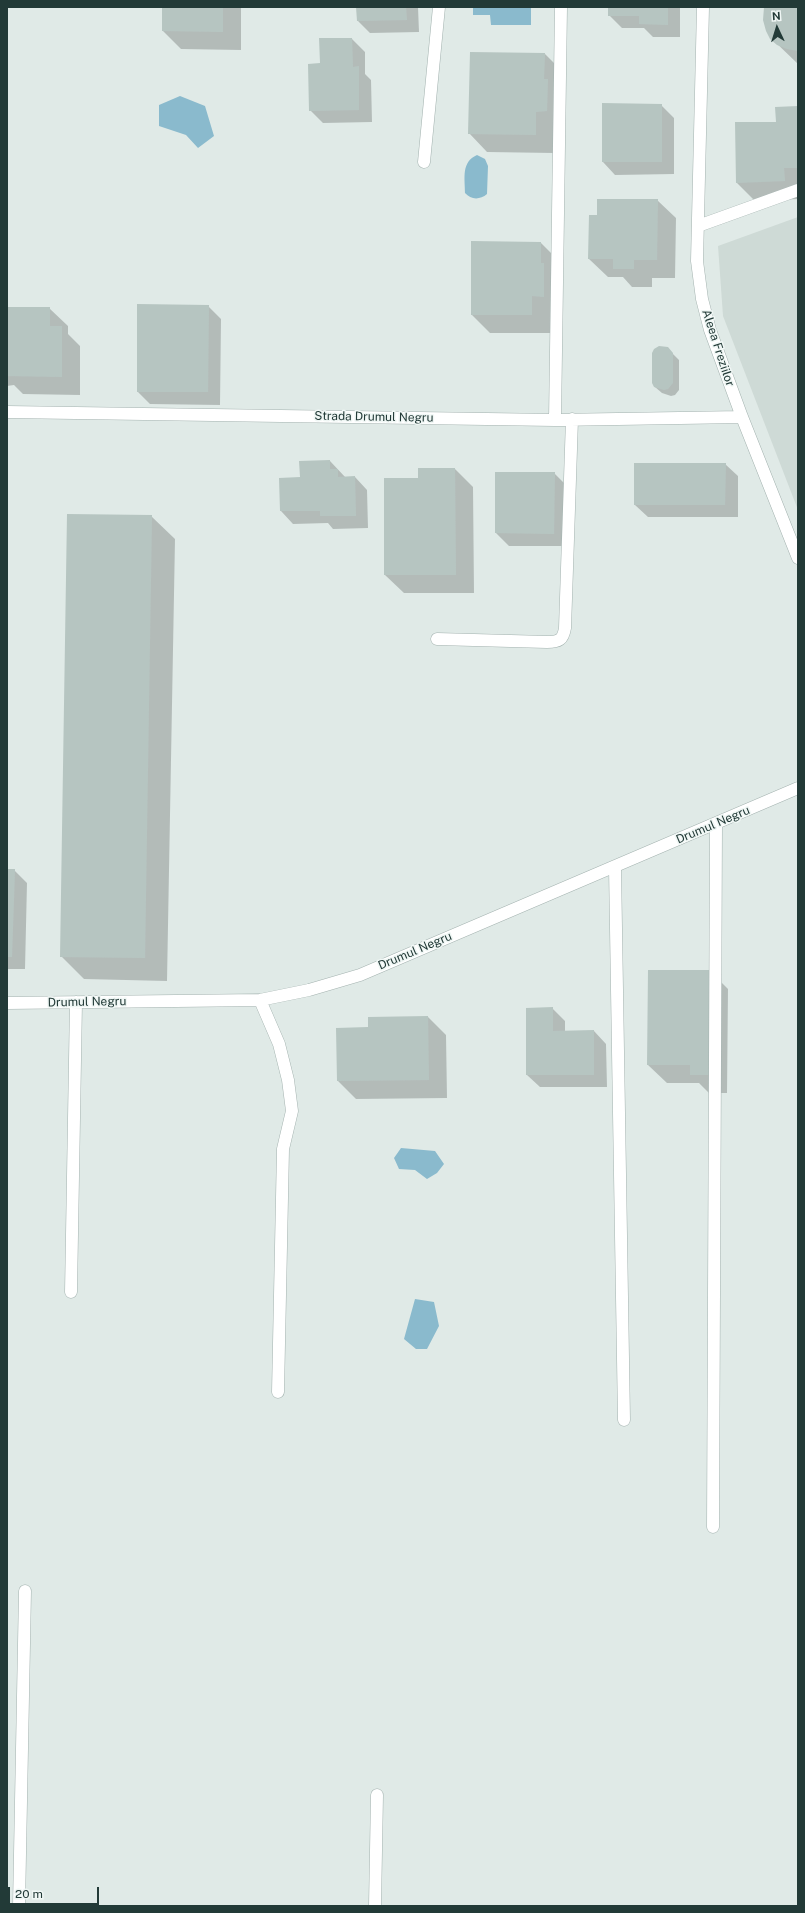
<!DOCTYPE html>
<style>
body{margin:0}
#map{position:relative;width:805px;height:1913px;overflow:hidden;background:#e0eae7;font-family:"Public Sans",sans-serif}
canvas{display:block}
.frame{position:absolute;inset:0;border:8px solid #223a37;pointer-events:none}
.north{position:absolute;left:757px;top:8px;width:40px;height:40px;-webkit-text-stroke:3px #f0f7f5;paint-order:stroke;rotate:356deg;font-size:11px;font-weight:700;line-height:16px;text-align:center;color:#223a37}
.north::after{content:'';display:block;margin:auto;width:14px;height:18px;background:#223a37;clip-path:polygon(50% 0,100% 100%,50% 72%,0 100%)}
.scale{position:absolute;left:8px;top:1887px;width:91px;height:18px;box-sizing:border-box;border:2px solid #223a37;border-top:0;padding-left:5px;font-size:12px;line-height:14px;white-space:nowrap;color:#223a37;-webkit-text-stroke:3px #f0f7f5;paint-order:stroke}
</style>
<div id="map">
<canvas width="805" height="1913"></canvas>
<div class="frame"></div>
<div class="north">N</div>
<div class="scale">20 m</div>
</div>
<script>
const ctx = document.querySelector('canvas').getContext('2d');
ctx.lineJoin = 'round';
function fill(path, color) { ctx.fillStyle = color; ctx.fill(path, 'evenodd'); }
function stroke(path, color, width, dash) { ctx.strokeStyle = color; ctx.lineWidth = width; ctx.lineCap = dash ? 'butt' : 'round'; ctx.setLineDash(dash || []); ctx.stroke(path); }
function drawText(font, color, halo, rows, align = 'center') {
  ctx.font = font + ' "Public Sans",sans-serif'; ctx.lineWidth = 3; ctx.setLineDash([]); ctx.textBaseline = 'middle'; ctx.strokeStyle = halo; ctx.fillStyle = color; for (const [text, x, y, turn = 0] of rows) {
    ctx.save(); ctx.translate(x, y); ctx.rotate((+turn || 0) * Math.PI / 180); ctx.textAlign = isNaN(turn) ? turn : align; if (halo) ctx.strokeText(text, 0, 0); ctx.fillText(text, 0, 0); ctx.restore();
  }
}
const built = new Path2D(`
 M798,217V510L723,316L718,246Z`);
const water = new Path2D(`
 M473,7H531V25H491L490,15H473Z
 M180,96L205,106L214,136L198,148L186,135L159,126V105Z
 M477,155L485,159L488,166L487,194C480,200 471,200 465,193C465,178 461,162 477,155Z
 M401,1148L435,1151L444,1164L437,1173L427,1179L415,1170L399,1169L394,1158Z
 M415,1299L434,1302L439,1326L427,1349H416L404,1339Z`);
const shadow = new Path2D(`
 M163,7H241V50L181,49L163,31Z
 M357,7H418L419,32L370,33L358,21Z
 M609,7H680V37H653L644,28H622L609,15Z
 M765,7H798V64L771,38Z
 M352,39L365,52V74L371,80L372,122L323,123L310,110L321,64Z
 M545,54L563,72L562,94L566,98L565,129L554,153L487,152L469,133Z
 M661,105L674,118V174L615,175L603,162Z
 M798,107V199L755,201L737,183L777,123Z
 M657,200L676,218L675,278H652V287H632L623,277H608L589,259L598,216Z
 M472,242L541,243L559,261L562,315L550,314V333H490L472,315Z
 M208,306L221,319L220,405L150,404L138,392Z
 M7,308H49L68,326V334L80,346V395L23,394L14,385L7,386Z
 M667,348L679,360V390L675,395L671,396L662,393L655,387Z
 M330,461L346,478L355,477L367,490L368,528L333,529L328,523L293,524L281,511L280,479L301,478Z
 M725,464L738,476V517H648L635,505Z
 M455,469L473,487L474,593H404L385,575L419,479Z
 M496,473H554L567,486V546H509L496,533Z
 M151,516L175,539L167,981L84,979L61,956Z
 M7,870H14L27,883L25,969H7Z
 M710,971L728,989L727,1093H709L699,1083H667L648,1065Z
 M552,1008L565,1021V1032L594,1031L606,1044L607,1087H540L527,1075Z
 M428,1017L446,1035L447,1098L356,1099L338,1081L369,1028Z`);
const building = new Path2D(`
 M162,7H223V32L162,31Z
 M356,7H406L407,20L357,21Z
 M608,7H668V25L639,24V16H608Z
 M764,7H798V51L787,49L777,45L770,39L766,31L763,20Z
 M319,38H352L353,67L359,66V110L309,111L308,64L320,63Z
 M470,52L545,53L544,79H548L547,111L536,112V135L468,134Z
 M602,103L662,104V162H602Z
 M798,106V168H784L785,181L736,183L735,122H776L775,107Z
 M597,199H658L657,260H634V269H613V259H588L589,215H597Z
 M471,241L541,242V263H544V297L532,296V315H471Z
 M137,304L209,305L208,392H137Z
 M7,307H50V326H62V377L7,376Z
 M659,346L668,347L673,353V383L668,389L664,390L654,387L652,383V353L654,349Z
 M330,460V469H338V477L355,476L356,516H320V511H280L279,478L300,477L299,461Z
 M634,463H726L725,505H634Z
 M418,468H455L456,575H384V478H418Z
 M495,472H555L554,534L495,533Z
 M67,514L152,515L145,958L60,957Z
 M7,869H15L12,957H7Z
 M648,970H710L709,1075H690V1065H647Z
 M553,1007V1031L594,1030V1075H526V1008Z
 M428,1016L429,1080L337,1081L336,1028L368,1027V1017Z`);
const minor = new Path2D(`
 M703,7L697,261L702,299L710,330L742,417L798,558
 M424,162L439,7
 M698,226L798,190
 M7,412L555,420L742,417
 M555,420L561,7
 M437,639L547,642C559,642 563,640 565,628L572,419
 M615,867L624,1420
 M260,1000L279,1044L288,1080L292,1111L283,1149L278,1392
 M7,1003L260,1000L309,990L360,975L798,788
 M71,1292L76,1002
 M713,1527L716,824
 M19,1906L25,1591
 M375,1906L377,1795`);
const streetNames = [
 ["Aleea Freziilor",718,348,72],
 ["Strada Drumul Negru",374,417,1],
 ["Drumul Negru",713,825,-23],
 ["Drumul Negru",415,951,-23],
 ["Drumul Negru",87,1002,-1]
];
fill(built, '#cedad6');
fill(water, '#8abacd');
fill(shadow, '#0003');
fill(building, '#b6c5c1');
stroke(minor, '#a3b2af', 13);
stroke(minor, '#fff', 12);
drawText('12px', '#223a37', '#f0f7f5', streetNames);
</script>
